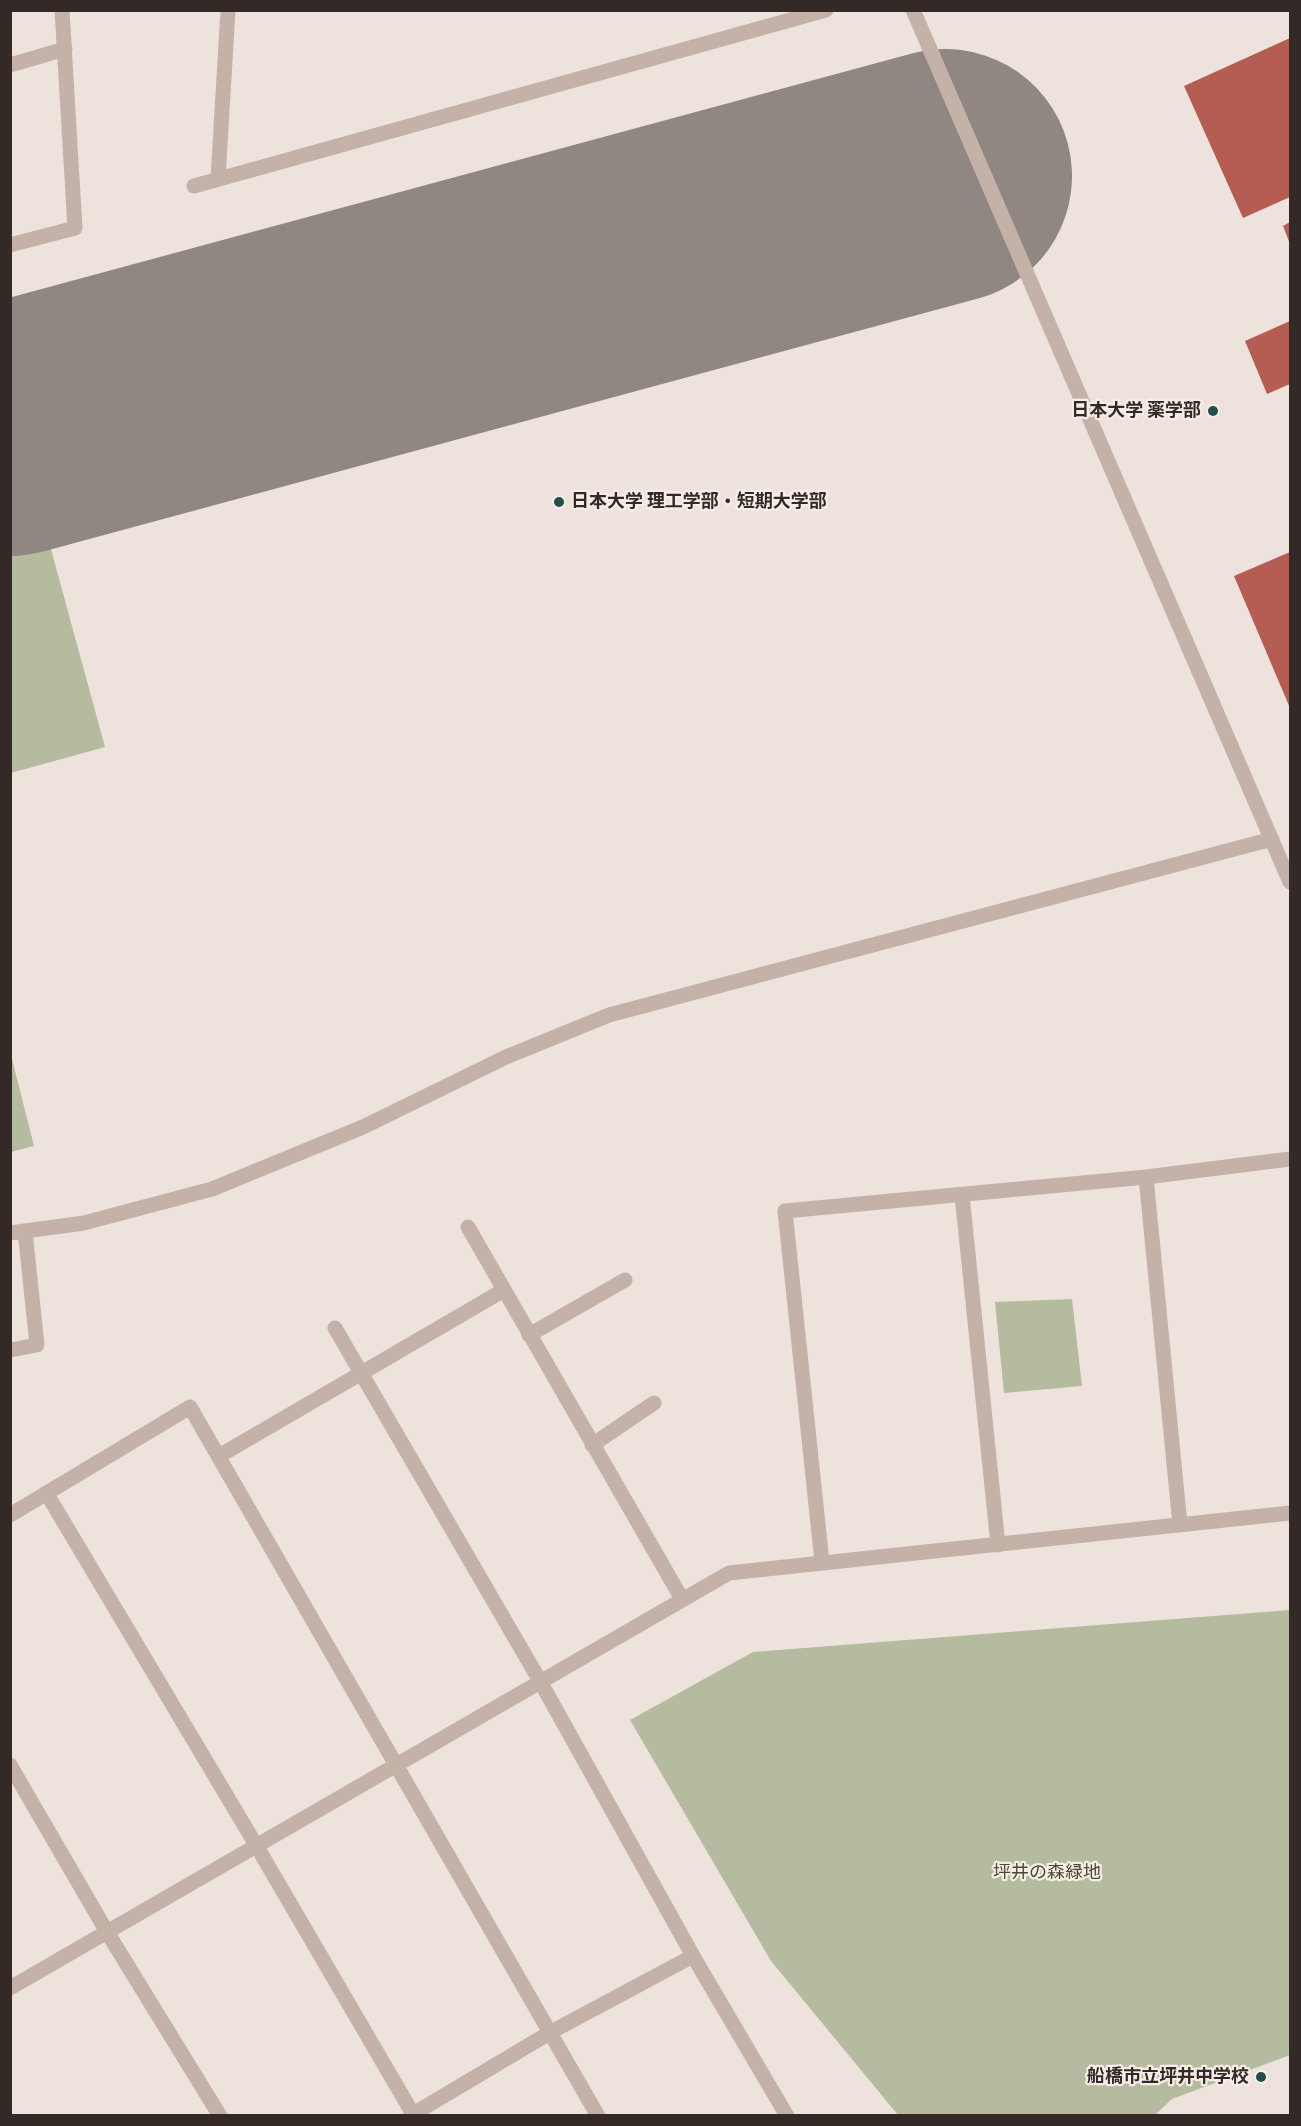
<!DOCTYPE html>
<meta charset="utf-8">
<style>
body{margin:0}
#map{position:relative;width:1301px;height:2126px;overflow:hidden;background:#eee3dc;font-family:Poppins,sans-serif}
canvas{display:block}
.frame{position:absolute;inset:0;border:12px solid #332a28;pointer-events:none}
</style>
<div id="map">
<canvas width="1301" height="2126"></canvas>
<div class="frame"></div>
</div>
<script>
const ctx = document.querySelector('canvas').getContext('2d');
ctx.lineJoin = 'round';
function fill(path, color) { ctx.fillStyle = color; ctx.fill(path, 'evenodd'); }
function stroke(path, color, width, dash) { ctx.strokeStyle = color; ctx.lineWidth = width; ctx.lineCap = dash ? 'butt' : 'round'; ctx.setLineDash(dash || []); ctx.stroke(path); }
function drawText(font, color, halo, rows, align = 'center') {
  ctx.font = font + ' Poppins,"Noto Sans JP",sans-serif'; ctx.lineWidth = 4.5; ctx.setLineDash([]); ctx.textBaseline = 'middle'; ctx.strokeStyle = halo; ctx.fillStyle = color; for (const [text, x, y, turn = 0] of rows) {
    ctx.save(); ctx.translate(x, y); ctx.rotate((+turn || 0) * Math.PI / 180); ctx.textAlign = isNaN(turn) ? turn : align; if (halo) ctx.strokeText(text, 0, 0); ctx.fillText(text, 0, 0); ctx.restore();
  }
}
const green = new Path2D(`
 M49,542L105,747L11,773V552Z
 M11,1055L34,1146L11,1152H10Z
 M1072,1299L1082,1386L1004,1393L995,1302Z
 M1290,1610V2055L1172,2099L1155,2115H898L771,1961L630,1720L753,1652Z`);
const runway = new Path2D(`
 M10,429L945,176`);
const building = new Path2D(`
 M1290,38V197L1243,218L1184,86Z
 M1290,222V244L1283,226Z
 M1290,321V384L1267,394L1245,341Z
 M1290,552V708L1234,576Z`);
const minor = new Path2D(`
 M913,10L1290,882
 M10,65L65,49
 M218,179L228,10
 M194,186L826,10
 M10,245L75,228L62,10
 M1146,1177L1180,1525
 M962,1195L998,1545
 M468,1227L682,1599
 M10,1233L84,1223L212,1189L363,1127L506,1057L609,1015L1272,839
 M335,1328L540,1681L693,1956L787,2116
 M529,1335L625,1280
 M10,1350L37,1345L25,1231
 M592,1445L654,1403
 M219,1456L504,1290
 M47,1494L256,1845L413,2114
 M10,1515L190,1407L598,2116
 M822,1562L785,1211L1146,1177L1290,1159
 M10,1765L107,1932L220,2116
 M10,1988L729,1573L1290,1513
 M410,2116L551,2032L693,1956`);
const markers = [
 [1213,411,6,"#234e4b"],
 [559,502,6,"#234e4b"],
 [1261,2077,6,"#234e4b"]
];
const poiNames = [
 ["日本大学 薬学部",1201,411],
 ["日本大学 理工学部・短期大学部",571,502,"left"],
 ["船橋市立坪井中学校",1249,2077]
];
const parkNames = [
 ["坪井の森緑地",1047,1873]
];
fill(green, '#b5bb9e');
stroke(runway, '#908682', 254);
fill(building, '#b55d52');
stroke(minor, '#c4b2a9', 15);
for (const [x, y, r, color] of markers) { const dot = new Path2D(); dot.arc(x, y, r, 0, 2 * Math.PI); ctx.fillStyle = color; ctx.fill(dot); stroke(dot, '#f6ede7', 2); }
drawText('bold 18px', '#332a28', '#f6ede7', poiNames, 'right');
drawText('18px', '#464d2f', '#f6ede7', parkNames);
</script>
